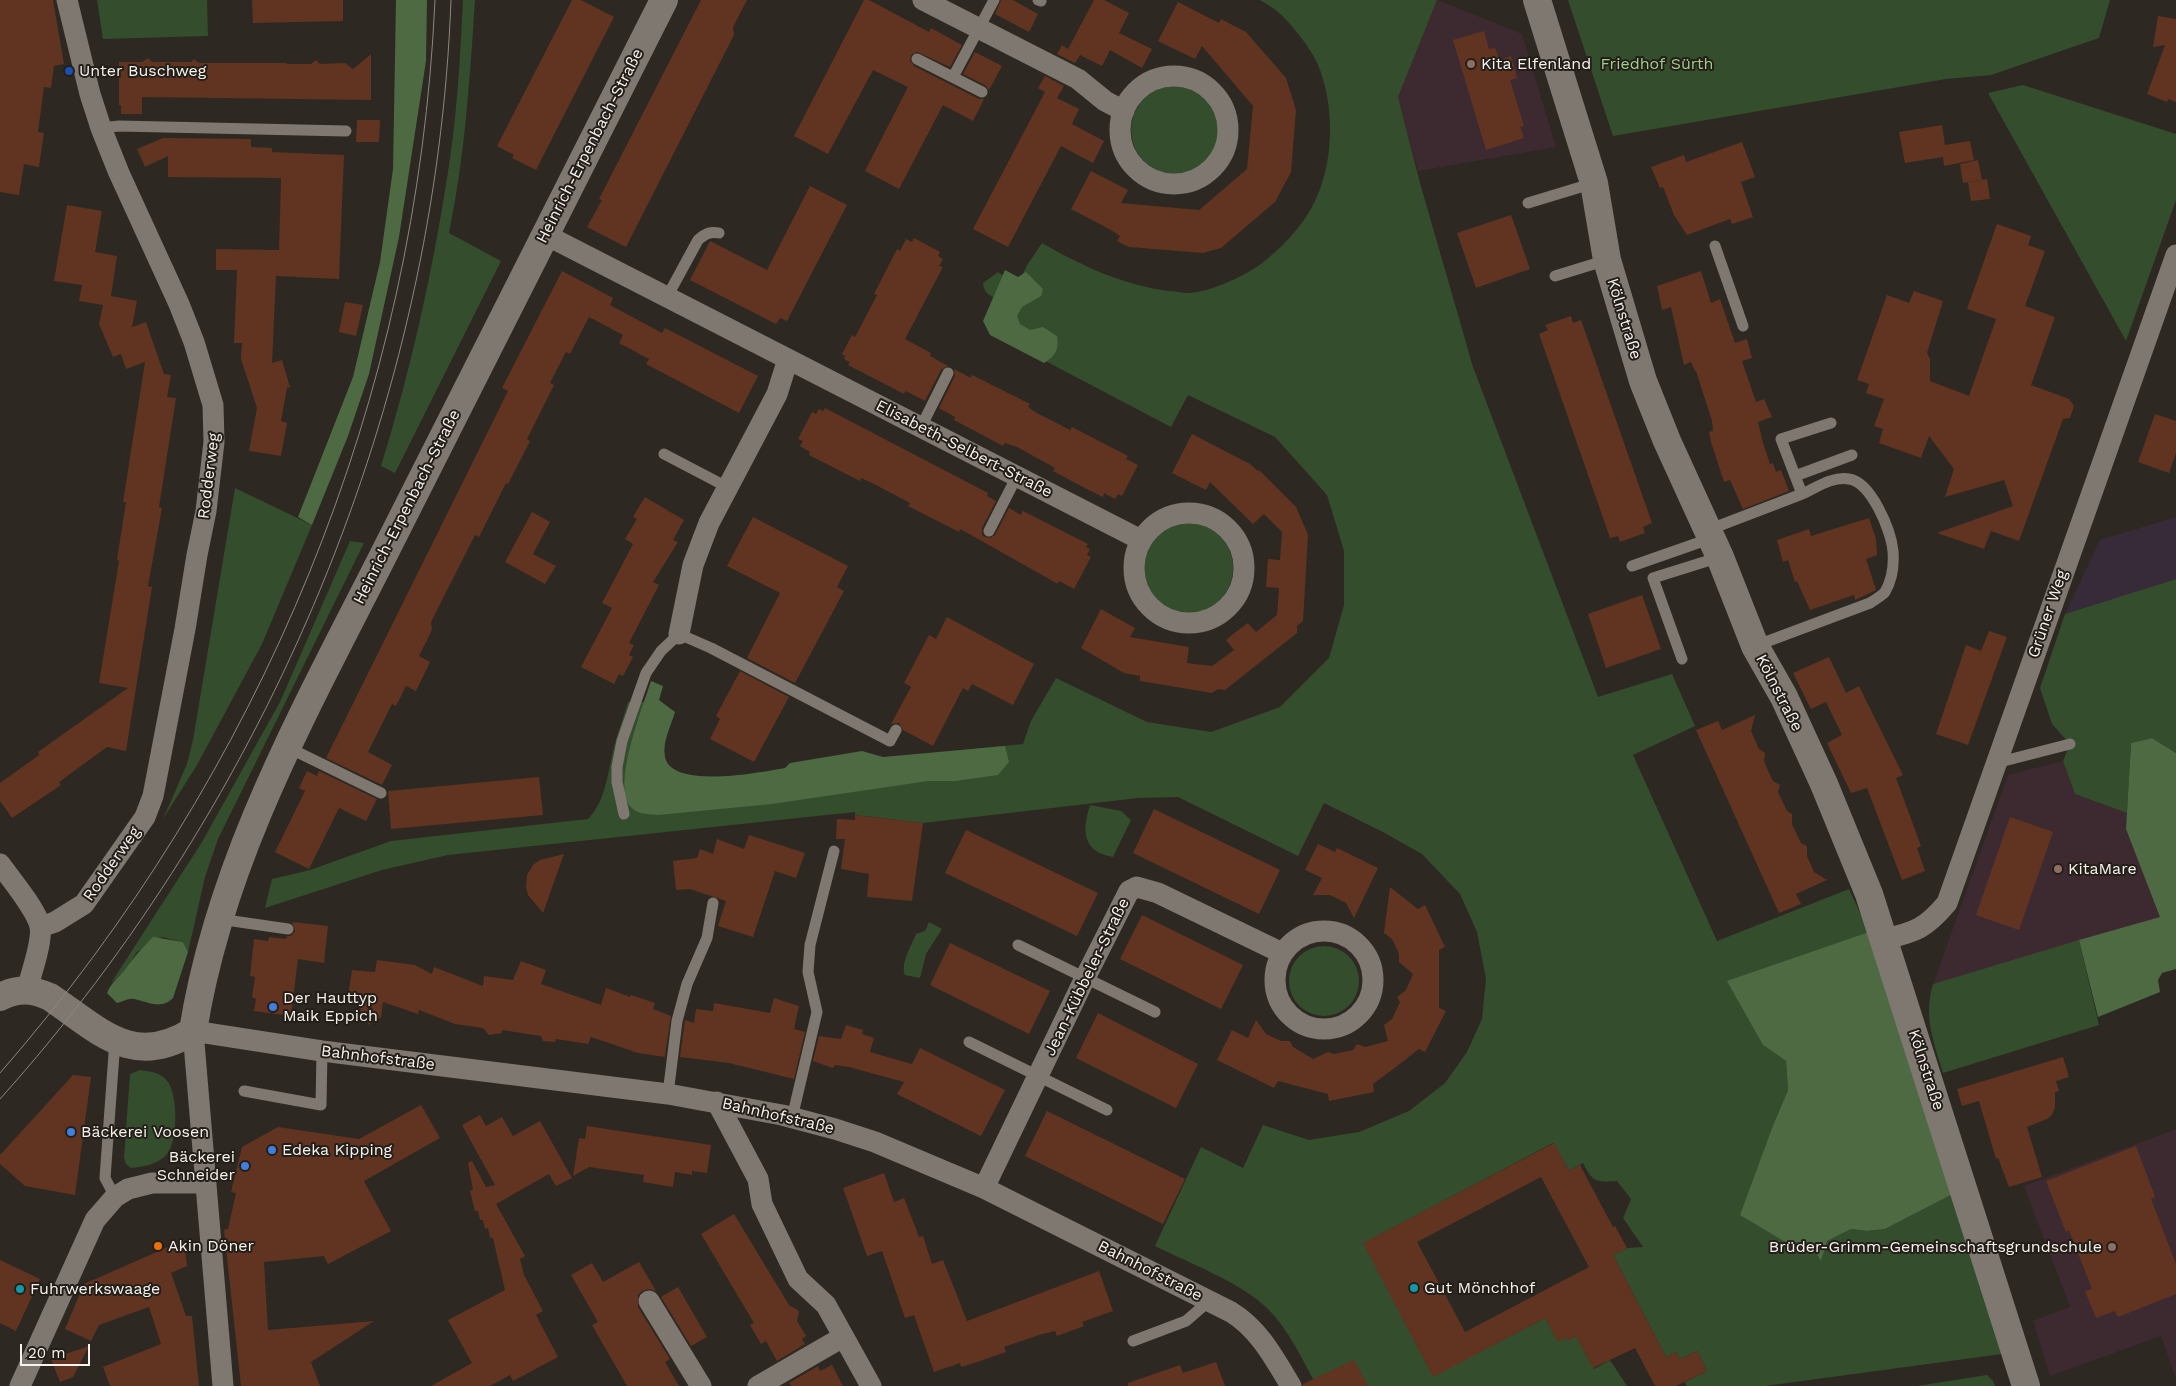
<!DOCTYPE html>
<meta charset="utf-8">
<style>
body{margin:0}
#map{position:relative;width:2176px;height:1386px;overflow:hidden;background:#2d2821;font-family:"Work Sans",sans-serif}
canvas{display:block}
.scale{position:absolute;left:20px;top:1344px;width:70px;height:22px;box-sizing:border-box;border:2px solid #f6f2ee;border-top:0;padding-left:6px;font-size:15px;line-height:18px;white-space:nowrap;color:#f6f2ee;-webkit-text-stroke:4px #241e18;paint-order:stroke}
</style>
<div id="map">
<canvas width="2176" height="1386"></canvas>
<div class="scale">20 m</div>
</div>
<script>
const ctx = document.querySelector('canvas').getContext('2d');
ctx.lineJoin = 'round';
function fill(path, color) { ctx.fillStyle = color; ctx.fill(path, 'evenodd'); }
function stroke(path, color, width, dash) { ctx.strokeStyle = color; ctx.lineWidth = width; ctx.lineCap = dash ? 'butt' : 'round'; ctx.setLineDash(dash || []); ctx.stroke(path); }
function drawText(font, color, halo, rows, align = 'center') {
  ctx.font = font + ' "Work Sans",sans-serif'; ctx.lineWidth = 4; ctx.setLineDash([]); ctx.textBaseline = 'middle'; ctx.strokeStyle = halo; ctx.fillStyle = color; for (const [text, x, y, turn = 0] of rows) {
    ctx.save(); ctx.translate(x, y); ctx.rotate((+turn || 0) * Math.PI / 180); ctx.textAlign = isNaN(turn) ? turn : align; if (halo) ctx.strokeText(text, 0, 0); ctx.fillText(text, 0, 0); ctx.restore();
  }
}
const industrial = new Path2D(`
 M2176,517V579L2065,614L2100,540Z`);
const education = new Path2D(`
 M1437,0L1522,34L1556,147L1418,171L1398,97Z
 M2063,761L2075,794L2127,813L2126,829L2161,917L1933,984L2008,775Z
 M2176,1129V1379L2161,1336L2050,1376L2033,1321L2070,1307L2024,1186Z`);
const green = new Path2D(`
 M97,0H207L208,36L103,39Z
 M463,0H475C470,78 465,156 449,233L501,261L395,473L381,466C410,372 432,275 447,178C457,119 460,59 463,0Z
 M1260,0H1437L1398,97L1420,183L1473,367L1598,697L1672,674L1695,726L1633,755L1717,941L1849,889L1869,932L1763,1045L1786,1061L1788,1090L1774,1123L1787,1243L1810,1242L1821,1260L1826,1241L1851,1229L1867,1231L1885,1229L1951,1195L2002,1354L1765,1386H1686L1685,1382L1707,1371L1697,1351L1680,1359L1676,1352L1666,1357L1613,1255L1627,1248L1643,1247L1623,1218L1631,1199L1617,1181C1596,1182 1593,1183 1583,1163L1569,1171L1553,1143L1364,1243L1433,1376L1545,1318L1558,1341L1566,1337L1568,1340L1580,1334L1579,1341L1594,1369L1610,1360L1627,1386H1317C1303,1361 1289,1330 1268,1309C1242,1283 1189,1263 1155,1246L1201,1147L1243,1168L1263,1125L1309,1140L1359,1132L1409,1111L1445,1083L1467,1052L1482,1019L1486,979L1477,932L1460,894L1422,854L1381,831L1324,803L1298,856L1178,797L1138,798L923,823L855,815V812L448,855L382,870L265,908L272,879L310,870L391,841L588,819C607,800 608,768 615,743C619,729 624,716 628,702H646L675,712C670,727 657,752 669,766C681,779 723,777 739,776C766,774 792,768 819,765C887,757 955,751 1023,744L1031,721L1056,678L1147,722L1211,732L1280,707L1329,658L1344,605V551L1327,495L1275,437L1188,395L1171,427L994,334L1027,265L1042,243C1082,266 1123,285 1169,291C1175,291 1182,293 1188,293C1211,292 1242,277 1261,264C1284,246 1307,222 1318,194C1334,156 1334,103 1318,65C1312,50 1291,23 1279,13C1274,8 1266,4 1260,0Z
 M1568,0H2110L2099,38L1991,75L1946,79L1613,136Z
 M2023,85L2176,134V200L2126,341L1988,93Z
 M1131 130a44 44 0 1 1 88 0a44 44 0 1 1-88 0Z
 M998,272L1006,278L997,299C989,295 984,293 983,283Z
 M235,488L312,525L262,644L197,765L163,819L187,764L193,740Z
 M1141 568a46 46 0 1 1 92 0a46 46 0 1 1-92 0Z
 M350,541L364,543L218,839L205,877L188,952L183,942L162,937L137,952L123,973L111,983L202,842L280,702Z
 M2176,579V753L2152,738L2131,743L2127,813L2075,794L2063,761L2070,744L2052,724L2040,688L2065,614Z
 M1090,805L1121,811L1131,820L1113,857C1082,852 1082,830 1090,805Z
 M929,922L942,929L926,954L920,978L905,975C900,963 912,945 916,934L925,931Z
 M2079,940L2099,1025L1943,1073C1934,1042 1923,1017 1933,984Z
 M1289 981a35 35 0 1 1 70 0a35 35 0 1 1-70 0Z
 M140,1070C151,1072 161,1072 168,1082C178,1096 178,1141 167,1154C159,1164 143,1167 131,1168L126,1164L124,1158L130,1074Z
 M1987,1375L1993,1381L1995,1386H1917Z`);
const forest = new Path2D(`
 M396,0H427L426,61L399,237L369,374L348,436L312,525L298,517L353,377L380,262L393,169Z
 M1005,270L1018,277L1026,272L1043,289L1041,296L1022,307L1017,316L1020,324L1030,330L1043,327L1057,336C1059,349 1056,356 1044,363L990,335L983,321Z
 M651,681L663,686L659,700L675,712C671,726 662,742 665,757C672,790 762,772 785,768L790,763L862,751L883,757L1005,746L1009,762L998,775L955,781H928L772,804L658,815C648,814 637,815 630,806C612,784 643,706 651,681Z
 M2152,738L2176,753V969L2162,973L2158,980L2160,992L2098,1017L2079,940L2160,917L2126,829L2131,743Z
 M1869,932L1951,1195L1885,1229L1867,1231L1851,1229L1827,1241L1821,1261L1810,1242L1787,1243L1740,1215L1774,1123L1788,1090L1786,1061L1763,1045L1727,981Z
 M153,937L183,942L188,952L173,998C161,1010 148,1002 134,999C129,998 122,1002 117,1003L107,993C111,983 117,979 124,971C133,958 142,948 153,937Z`);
const building = new Path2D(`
 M0,0H53L64,64L54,66L51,88L44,87L38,132L44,133L39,167L24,164L19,195L0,192Z
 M252,0H343V21L253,23Z
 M572,0H581L614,17L536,170L512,158L514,155L497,146Z
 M701,0H747L733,27L734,35L626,247L587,227L602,200L599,199Z
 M864,0H869L929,32L931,28L962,45L950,67L917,52L911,55L910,60L914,66L979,99H984L973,121L943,105L899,189L865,171L908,87L873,70L828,154L794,136Z
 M1001,0H1013L1038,14L1029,32L995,14Z
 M1094,0H1104L1129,13L1119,33L1152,49L1142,68L1110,50L1102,66L1080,55L1075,63L1057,54L1062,45L1068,49Z
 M1178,2L1219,23L1221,19L1246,32L1286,78L1296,110L1291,172L1275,202L1221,248L1203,253L1129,247L1117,241L1120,236L1111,230L1071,209L1091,171L1128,190L1121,203L1199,210L1247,169L1253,106L1202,46L1195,59L1158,41Z
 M2158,16L2176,19V102L2168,99L2167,102L2147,94L2165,45L2153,47Z
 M1484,31L1489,49L1495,48L1500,60L1511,56L1517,78L1510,80L1524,126L1520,127L1524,138L1486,150L1453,40Z
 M975,52L1002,66L989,90L985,85L963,74Z
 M371,54V100L142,97V114H121V105H119V62H142L148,58L152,62H191L194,59L199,63H287V64H311L316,60L320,64L345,63L353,69Z
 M1045,76L1064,86L1057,98L1079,109L1072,124L1104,141L1093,163L1061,146L1008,247L973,229L1045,92L1038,88Z
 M357,120H380L379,142H356Z
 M1942,125L1945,145L1970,141L1974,160L1944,166L1943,157L1905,163L1899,132Z
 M163,138L251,139V147L272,148V152L344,155L339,279L276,276L272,363L282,360L290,387L287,388L281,421L287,423L281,456L249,451L257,408L241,359L242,343H234L237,270H216V249L279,250L281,178L168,177V156L145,167L137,149Z
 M1742,142L1755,177L1741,182L1753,217L1732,224L1730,219L1687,235L1674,215L1663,187L1660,188L1651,167L1684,155L1686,162Z
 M1978,160L1982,180L1963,183L1960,164Z
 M1987,179L1990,199L1971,201L1968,182Z
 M810,186L847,205L787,321L780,318L776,324L690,280L710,241L767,270Z
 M67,205L102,211L95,252L117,256L111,296L137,301L132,327L146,322L164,374L171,375L167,397L176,398L159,507L162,508L148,586L152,587L126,751L107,747L59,782L61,785L12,818L0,801V783L39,755L38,752L128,688L99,683L119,561L117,560L126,502H123L145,362L126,369L121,354L113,357L99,324L103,305L79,301L82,285L54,281Z
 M1511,215L1530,269L1476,288L1457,233Z
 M1997,224L2031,236L2028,245L2045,251L2025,306L2055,317L2031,385L2069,399L2074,406L2070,418L2063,419L2019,541L1991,531L1984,549L1937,533L2013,506L2004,480L1945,497L1954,469L1929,436L1921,458L1879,443L1883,429L1874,426L1884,399L1866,393L1869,384L1857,380L1887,295L1909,303L1914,291L1943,301L1927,353L1930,359V381L1969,396L1996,319L1967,309Z
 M914,238L940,252L938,256L943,259L939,266L943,267L905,339L931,353L930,356L948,366L941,370L925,401L906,391L904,394L848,365L850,362L844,359L845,356L842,354L852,335L855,337L877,295L874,294L897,249L900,251L906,239L912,242Z
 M562,271L613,298L610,305L662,333L665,328L758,376L739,413L646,364L649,359L619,343L623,335L589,317L570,354L566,352L550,383L554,385L527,439L530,441L508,484L506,483L479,537L475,535L431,622L432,630L419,656L430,662L416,691L406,686L396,706L392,704L368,752L392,765L382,785L326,758L508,391L502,388Z
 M1701,271L1711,303L1720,299L1735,343L1747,339L1752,358L1742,361L1756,402L1764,399L1772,417L1758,422L1763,443L1770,464L1773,463L1776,472L1781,470L1789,491L1743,509L1730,480L1724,482L1711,442L1709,432L1713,431L1712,421L1696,371H1695L1691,362L1684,365L1671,307L1662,310L1657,286Z
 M345,302L363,305L356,336L339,332Z
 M1571,316L1573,323L1581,320L1652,523L1643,527L1645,533L1620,542L1618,536L1610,538L1539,334L1548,330L1545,325Z
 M954,369L971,378L972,375L1030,404L1028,407L1035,412L1070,430L1072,427L1128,456L1126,459L1138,465L1122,496L1118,494L1115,499L1104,493L1103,497L1083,487L1053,471L1055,468L1017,447L1005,443L1003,446L954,420L955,417L939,408L955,376Z
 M825,408L988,493L987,496L996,501L982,528V535L985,537L990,538L995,535L1009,508L1021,515L1023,511L1088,544L1086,547L1090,549L1087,555L1091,557L1074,589L1059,581L1058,584L971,535L960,529L959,532L908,506L910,503L872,483L861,478L860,481L809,455L810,452L800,446L803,441L798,439L812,412L816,414L819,409L823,411Z
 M2155,414L2176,421V453L2169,473L2138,462Z
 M1192,434L1250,464L1258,471L1259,470L1296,507L1308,535L1303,621L1297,626V633L1225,690L1218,689L1212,693L1140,681V676L1124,673L1081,648L1101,609L1135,628L1130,637L1189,647L1187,663L1212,666L1234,650L1226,640L1237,631L1248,623L1256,632L1277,615L1279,588L1266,587L1268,559L1280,560L1282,532L1264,514L1253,524L1210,482L1206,490L1172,473Z
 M645,497L684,520L673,540L678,542L653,582L659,585L629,643L634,645L629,655L633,657L623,676L619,674L614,684L581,667L612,608L602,603L633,544L625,539L637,519L633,517Z
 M532,512L550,522L533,554L556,566L545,584L505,562Z
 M753,517L848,566L837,587L844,591L795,683L747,658L780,593L727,566Z
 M1869,518L1876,539L1877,555L1866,559L1876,590L1855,600L1854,595L1810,610L1797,581L1795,582L1788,560L1783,562L1777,540L1809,529L1811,536Z
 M1642,595L1661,649L1606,668L1588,614Z
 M947,617L1034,664L1013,705L972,684L968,691L963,688L933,746L903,730L899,723L891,724L911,687L904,683L929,635L936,639Z
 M1989,631L2007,637L1968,745L1936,734L1966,645L1981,651Z
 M1829,657L1846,693L1859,686L1903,775L1896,778L1921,846L1917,848L1925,871L1902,880L1867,788L1851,793L1827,743L1842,735L1826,702L1811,709L1793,673Z
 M740,671L789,697L754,762L710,739L720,719L716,716Z
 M1755,715L1751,731L1759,749L1765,753L1764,761L1769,773L1773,781L1780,785L1778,792L1787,811L1792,814V824L1801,843L1807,846V856L1814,872L1827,880L1796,894L1801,904L1779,913L1696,730L1718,721L1722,730Z
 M307,771L317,776L319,771L377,799L366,821L339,808L309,869L275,852L305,791L299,788Z
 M539,777L543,815L391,829L388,791Z
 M1154,809L1280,870L1259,914L1133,853Z
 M855,815L923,823L912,901L867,897L869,874L841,869L845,839H836L837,819L855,820Z
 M2010,817L2053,832L2019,930L1976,915Z
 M966,830L1098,893L1077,936L945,873Z
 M749,835L805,853L796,878L775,871L753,937L718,926L726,901L690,889L676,890L673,861L697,858L700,849L713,854L717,839L744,849Z
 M1318,844L1335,852L1337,848L1378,868L1354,918L1346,903L1330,895H1313L1322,878L1305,870Z
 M564,854L543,913L528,895L526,887L527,875L533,865L540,860Z
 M1390,887L1418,909L1425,905L1445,947L1439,950V1008L1446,1011L1425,1052L1419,1049L1396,1067L1373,1084L1374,1092L1329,1101L1328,1094L1278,1081L1274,1088L1217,1060L1232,1030L1248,1038L1256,1020L1266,1034L1281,1041H1290L1293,1047L1313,1059L1328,1052L1334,1054L1353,1050L1357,1044L1365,1047L1388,1041L1384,1025L1392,1019L1400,1002L1397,997L1406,990L1413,974L1399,962V954L1392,939L1384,933Z
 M1142,915L1243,965L1221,1009L1120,959Z
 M292,922L328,926L324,963L298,959L291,1016L254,1011L256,999L252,997L255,977L250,976L254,939L268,941L269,937L286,939L287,936H291L295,931Z
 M950,943L1050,991L1029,1034L930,985Z
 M377,960L415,965L432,974L434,967L483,986L484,976L513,980L521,961L546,970L541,984L601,1005L606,988L630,997L631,995L655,1003L653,1009L671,1016L665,1055V1057L638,1053L591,1037L588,1044L556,1039L555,1042L543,1041L541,1036L502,1030V1033L489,1035L483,1028L455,1024L419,1010L418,1014L383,1002L381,1018L377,1017L369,1025L364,1015H360L361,1006L356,1005L357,997L348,996L352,970L375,972Z
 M774,998L799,1006L794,1029L805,1032L794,1079L729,1063L680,1057L685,1020L694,1023L696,1009L713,1011L714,1003L770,1013Z
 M1098,1013L1198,1064L1176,1108L1076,1058Z
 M846,1025L863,1030L862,1034L874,1038L870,1052L912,1064L920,1048L1005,1090L981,1136L897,1094L904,1082L849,1067L835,1065L833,1068L813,1061L819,1036L841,1039Z
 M2063,1057L2069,1077L2056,1081L2059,1091L2055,1092V1107L2052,1115L2047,1119L2027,1127L2042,1177L2009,1187L1998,1158L1996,1159L1979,1101L1962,1106L1957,1089Z
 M73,1075L91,1077L75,1195L25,1186L0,1164V1155Z
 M421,1105L440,1138L364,1181L391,1231L328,1264L324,1256L264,1262L268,1330L374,1321L311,1362L320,1386H241L224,1230L228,1229L236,1193L231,1192L242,1147L278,1127L359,1139Z
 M1047,1111L1185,1179L1163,1224L1025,1156Z
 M480,1115L486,1126L502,1117L513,1136L540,1121L572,1178L556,1186L549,1174L496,1204L525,1256L520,1259L524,1275L543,1311L536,1315L558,1357L513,1381L510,1375L490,1386H431L472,1363L448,1320L505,1290L493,1238H490L488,1228L485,1229L483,1220H480L478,1211H475L470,1191L473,1190L468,1163L472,1161L486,1187L495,1185L462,1125Z
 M587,1126L711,1145L707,1173L692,1171V1175L675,1172L673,1187L643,1182L644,1175L589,1167L573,1176L579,1138L585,1139Z
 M1554,1143L1569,1171L1580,1165L1613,1227L1615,1226L1627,1248L1613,1255L1666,1357L1676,1352L1680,1359L1697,1351L1707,1371L1676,1386H1655L1635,1348L1593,1368L1576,1336L1568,1341L1566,1337L1558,1342L1545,1318L1433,1377L1363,1243ZM1541,1177L1589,1267L1465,1332L1417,1242Z
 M2136,1146L2155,1197L2151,1199L2176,1264V1294L2118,1317L2115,1311L2096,1318L2085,1291L2092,1289L2069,1230L2066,1232L2046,1181Z
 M884,1173L894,1202L904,1198L919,1237L923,1236L932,1264L943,1260L967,1321L1099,1271L1113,1311L1082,1322L1084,1326L1057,1336L1055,1331L1039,1335L1004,1347L1006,1352L974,1363L961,1367L960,1363L934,1372L914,1315L905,1318L882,1251L867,1256L843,1188Z
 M734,1214L789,1305L799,1311L797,1321L806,1336L802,1339L805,1344L777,1361L766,1341L761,1344L750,1325L754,1323L701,1234Z
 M184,1240L187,1266L171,1273L186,1316H192L199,1386H110L103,1367L161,1344L149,1307L99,1325L91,1341L65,1329L84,1284Z
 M0,1260L40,1279L16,1331L0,1323Z
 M639,1262L656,1291L649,1289L642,1291L638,1295V1307L670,1359L665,1362L679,1386H627L592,1325L598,1322L571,1275L592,1263L603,1282Z
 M678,1287L707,1337L691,1346L661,1297Z
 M89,1346L73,1377L60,1382L51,1359Z
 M1354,1360L1368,1386H1303V1384Z
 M1216,1362L1225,1386H1128V1383L1180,1365L1183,1373Z
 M832,1365L843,1386H791L789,1383L818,1366L820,1371Z`);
const lane = new Path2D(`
 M1038,0L1041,1
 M917,59L982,92
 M953,77L994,0
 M101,128L119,126L346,131
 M1528,203L1594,183
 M1715,246L1743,326
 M1555,276L1607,260
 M667,297L698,240C705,234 710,231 719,233
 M921,427L948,373
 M664,454L727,487
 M1795,476L1852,455
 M1708,530L1802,494L1781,439L1831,423
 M989,531L1017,476
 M1632,566L1712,538
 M1755,646L1870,603C1874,600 1882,596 1885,592C1892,580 1894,564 1893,551C1891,530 1871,482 1849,479C1832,476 1816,488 1802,494
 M1682,659L1653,578L1720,557
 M287,747L381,793
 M1996,763L2070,744
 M624,814L617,782V767L622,741L646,673L661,651L679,634L711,648L890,741L896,730
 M219,919L288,929
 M1018,945L1155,1012
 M969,1042L1107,1110
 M244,1091L321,1105L322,1051
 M668,1094L677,1021L687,984L707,938L713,903
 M792,1118L817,1012L808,972L810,945L834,851
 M115,1197L105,1178L115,1040
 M1133,1341L1186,1321L1209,1301`);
const street = new Path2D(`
 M923,0L1078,79L1105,101L1124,111
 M1120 130a54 54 0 1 1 108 0a54 54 0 1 1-108 0Z
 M546,235L1141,540
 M1134 568a55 55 0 1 1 110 0a55 55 0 1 1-110 0Z
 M679,634L693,565L709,523L777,394L788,359
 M0,864C11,879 36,909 40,926C43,940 31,975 27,989
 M40,927L55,922L84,904L145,817L153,796L185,629L197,555L206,511L214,442L213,405L194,342L179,304L119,173L101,128L90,94L67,0
 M1275 980a49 49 0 1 1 98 0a49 49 0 1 1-98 0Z
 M1885,939C1916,932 1926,928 1947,903L2176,255
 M717,1102L758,1179L762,1204L798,1279L826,1305L871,1386
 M984,1188L1085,978L1129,891L1137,887L1158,893L1282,953
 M649,1301L701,1386
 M20,1386L95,1220L115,1197L128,1189L152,1183H206
 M223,1386L193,1031L322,1051L668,1094L782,1115L835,1129L875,1142L984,1188L1231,1312C1259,1329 1274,1358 1291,1386
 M758,1386L843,1337`);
const secondary = new Path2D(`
 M1537,0L1594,183L1607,260L1643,381L1667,441L1720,557L1755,646L1784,697L1824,784L1869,894L2026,1386
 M0,997C18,988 32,989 50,997C100,1031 133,1069 193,1031C220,860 306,708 383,556C476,370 571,186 664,0`);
const tram = new Path2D(`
 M0,1073C262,772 417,400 435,0
 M0,1099C269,799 436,403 451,0`);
const markers = [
 [1471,64,5,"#8d6e63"],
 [69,71,5,"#1a4fb4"],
 [2058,869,5,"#8d6e63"],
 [273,1007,5,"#3f7fe0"],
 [71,1132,5,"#3f7fe0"],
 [272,1150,5,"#3f7fe0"],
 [245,1166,5,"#3f7fe0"],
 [158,1246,5,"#e8710a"],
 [2112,1247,5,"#8d6e63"],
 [1414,1288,5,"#0f9aa8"],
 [20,1289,5,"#0f9aa8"]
];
const poiNames = [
 ["Kita Elfenland",1481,64],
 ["Unter Buschweg",79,71],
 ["KitaMare",2068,869],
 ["Der Hauttyp",283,998],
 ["Maik Eppich",283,1016],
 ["Bäckerei Voosen",81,1132],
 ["Edeka Kipping",282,1150],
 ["Bäckerei",235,1157,"right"],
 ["Schneider",235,1175,"right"],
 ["Akin Döner",168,1246],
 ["Brüder-Grimm-Gemeinschaftsgrundschule",2102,1247,"right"],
 ["Gut Mönchhof",1424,1288],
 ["Fuhrwerkswaage",30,1289]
];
const parkNames = [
 ["Friedhof Sürth",1657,64]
];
const streetNames = [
 ["Heinrich-Erpenbach-Straße",590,146,-63],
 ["Kölnstraße",1624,319,73],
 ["Elisabeth-Selbert-Straße",964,449,27],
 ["Rodderweg",209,476,-83],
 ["Heinrich-Erpenbach-Straße",407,507,-63],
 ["Grüner Weg",2048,614,-71],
 ["Kölnstraße",1779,693,63],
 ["Rodderweg",112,864,-55],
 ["Jean-Kübbeler-Straße",1087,977,-64],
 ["Bahnhofstraße",378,1058,7],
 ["Kölnstraße",1926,1070,72],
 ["Bahnhofstraße",778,1116,13],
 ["Bahnhofstraße",1150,1271,27]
];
fill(industrial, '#382b39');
fill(education, '#3d2a31');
fill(green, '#344d2c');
fill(forest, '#4d6a43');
fill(building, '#603420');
stroke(lane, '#7f7871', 11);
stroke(street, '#7f7871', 21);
stroke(secondary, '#7f7871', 28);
stroke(tram, '#8c8782', 1);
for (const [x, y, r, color] of markers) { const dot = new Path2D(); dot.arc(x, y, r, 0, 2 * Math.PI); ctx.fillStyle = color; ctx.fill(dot); stroke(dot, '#241e18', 2); }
drawText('16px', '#f6f2ee', '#241e18', poiNames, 'left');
drawText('16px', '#9fce8f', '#241e18', parkNames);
drawText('16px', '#f6f2ee', '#241e18', streetNames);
</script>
